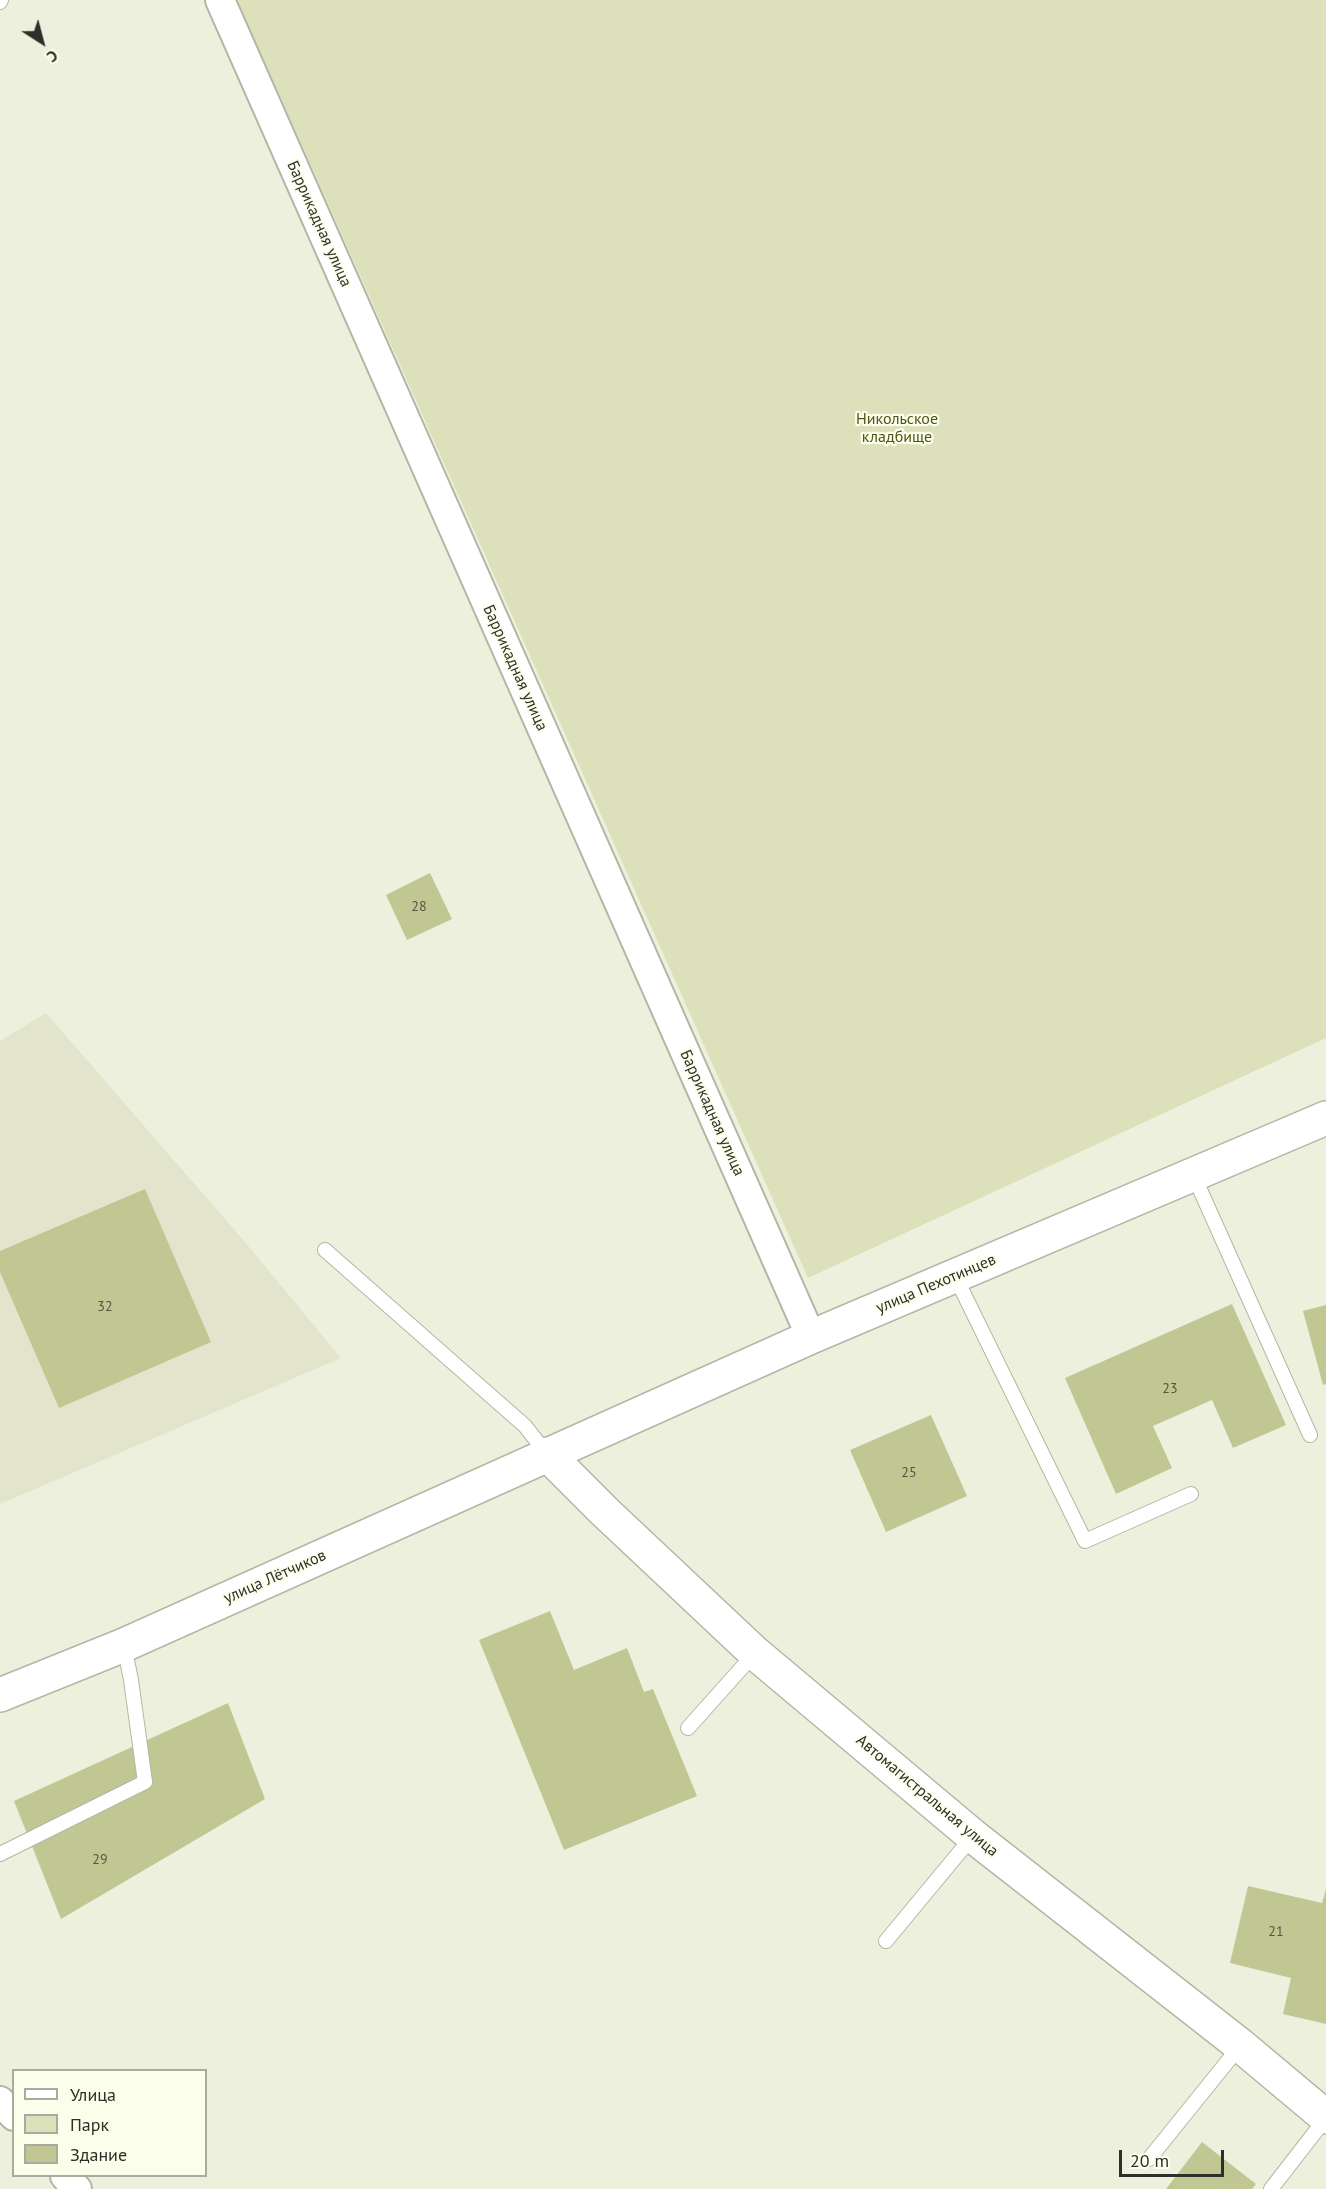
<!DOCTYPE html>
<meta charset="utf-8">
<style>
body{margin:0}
#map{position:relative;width:1326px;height:2189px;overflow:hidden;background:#eef0de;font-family:"PT Sans",sans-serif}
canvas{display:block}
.legend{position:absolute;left:12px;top:2069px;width:195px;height:108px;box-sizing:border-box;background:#fbfeeb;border:2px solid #a9ab9d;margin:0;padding:8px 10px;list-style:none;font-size:18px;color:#2f2f29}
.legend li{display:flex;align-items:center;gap:12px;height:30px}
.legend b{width:30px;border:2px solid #a9ab9d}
.north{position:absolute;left:12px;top:12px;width:60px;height:60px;-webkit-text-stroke:4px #fbfeeb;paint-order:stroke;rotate:144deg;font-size:16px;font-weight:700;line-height:24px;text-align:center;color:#2f2f29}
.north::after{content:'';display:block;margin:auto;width:21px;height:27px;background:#2f2f29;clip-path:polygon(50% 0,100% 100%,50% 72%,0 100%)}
.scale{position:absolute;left:1119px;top:2150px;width:105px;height:27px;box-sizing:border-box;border:3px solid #2f2f29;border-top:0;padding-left:8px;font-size:18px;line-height:21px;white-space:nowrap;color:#2f2f29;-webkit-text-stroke:4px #fbfeeb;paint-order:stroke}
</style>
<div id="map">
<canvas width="1326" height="2189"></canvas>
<ul class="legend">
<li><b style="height:8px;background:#fff"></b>Улица</li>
<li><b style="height:16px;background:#dde1bb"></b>Парк</li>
<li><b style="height:16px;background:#c1c792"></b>Здание</li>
</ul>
<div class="north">С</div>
<div class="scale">20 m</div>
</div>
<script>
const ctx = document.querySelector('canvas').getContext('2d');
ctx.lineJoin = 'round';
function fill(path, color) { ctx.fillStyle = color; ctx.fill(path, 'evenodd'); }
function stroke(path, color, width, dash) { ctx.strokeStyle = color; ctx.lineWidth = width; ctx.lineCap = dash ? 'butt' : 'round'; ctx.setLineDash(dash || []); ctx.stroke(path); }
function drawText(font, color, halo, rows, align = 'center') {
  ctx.font = font + ' "PT Sans",sans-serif'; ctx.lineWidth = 4.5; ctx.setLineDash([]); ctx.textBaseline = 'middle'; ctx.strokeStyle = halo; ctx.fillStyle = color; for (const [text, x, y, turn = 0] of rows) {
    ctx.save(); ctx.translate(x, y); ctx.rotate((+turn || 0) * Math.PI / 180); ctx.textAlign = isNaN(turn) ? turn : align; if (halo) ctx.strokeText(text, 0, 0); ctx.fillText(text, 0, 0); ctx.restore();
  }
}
const built = new Path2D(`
 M46,1013L245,1242L341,1358L0,1504V1041Z`);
const green = new Path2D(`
 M237,0H1326V1038L808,1278Z`);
const building = new Path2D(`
 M430,873L452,919L407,940L386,895Z
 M145,1189L211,1342L59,1408L0,1272V1251Z
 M1232,1304L1286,1425L1233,1448L1212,1400L1153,1426L1172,1468L1116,1494L1065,1378Z
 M1326,1305V1384L1323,1385L1303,1311Z
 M931,1415L967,1496L886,1532L850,1450Z
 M550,1611L574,1670L627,1648L644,1692L653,1689L697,1796L564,1850L479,1640Z
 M228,1703L265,1799L61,1919L14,1801Z
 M1248,1886L1322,1903L1326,1889V2024L1283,2014L1291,1978L1230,1963Z
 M1202,2142L1256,2184L1252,2189H1166Z`);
const lane = new Path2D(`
 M0,2L1,0
 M1193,1174L1310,1435
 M325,1250L525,1426L547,1454
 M955,1276L1085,1541L1191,1494
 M688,1728L755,1653
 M0,1854L145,1782L131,1680L124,1645
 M886,1941L973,1836
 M1149,2159L1240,2046
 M1271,2189L1326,2118`);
const street = new Path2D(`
 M220,0L811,1337
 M0,2101L14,2116
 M65,2176L77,2189`);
const secondary = new Path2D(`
 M547,1454L604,1511L755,1653L973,1836L1240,2045L1326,2117
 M0,1695L124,1645L811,1337L1326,1118`);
const numberNames = [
 ["28",419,907],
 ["32",105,1307],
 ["23",1170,1389],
 ["25",909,1473],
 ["29",100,1860],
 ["21",1276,1932]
];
const streetNames = [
 ["Баррикадная улица",319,224,66],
 ["Баррикадная улица",515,668,66],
 ["Баррикадная улица",712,1113,66],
 ["улица Пехотинцев",936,1284,-23],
 ["улица Лётчиков",275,1577,-24],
 ["Автомагистральная улица",927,1796,40]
];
const parkNames = [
 ["Никольское",897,419],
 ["кладбище",897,437]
];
fill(built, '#e2e5cc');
fill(green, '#dde1bb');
fill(building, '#c1c792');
stroke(lane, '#b4b6a5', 16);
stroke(street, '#b4b6a5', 32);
stroke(secondary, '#b4b6a5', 36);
stroke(lane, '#fff', 14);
stroke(street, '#fff', 28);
stroke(secondary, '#fff', 33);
drawText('14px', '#545543', null, numberNames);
drawText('16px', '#2f2f29', '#fbfeeb', streetNames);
drawText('16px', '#515519', '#fbfeeb', parkNames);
</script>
